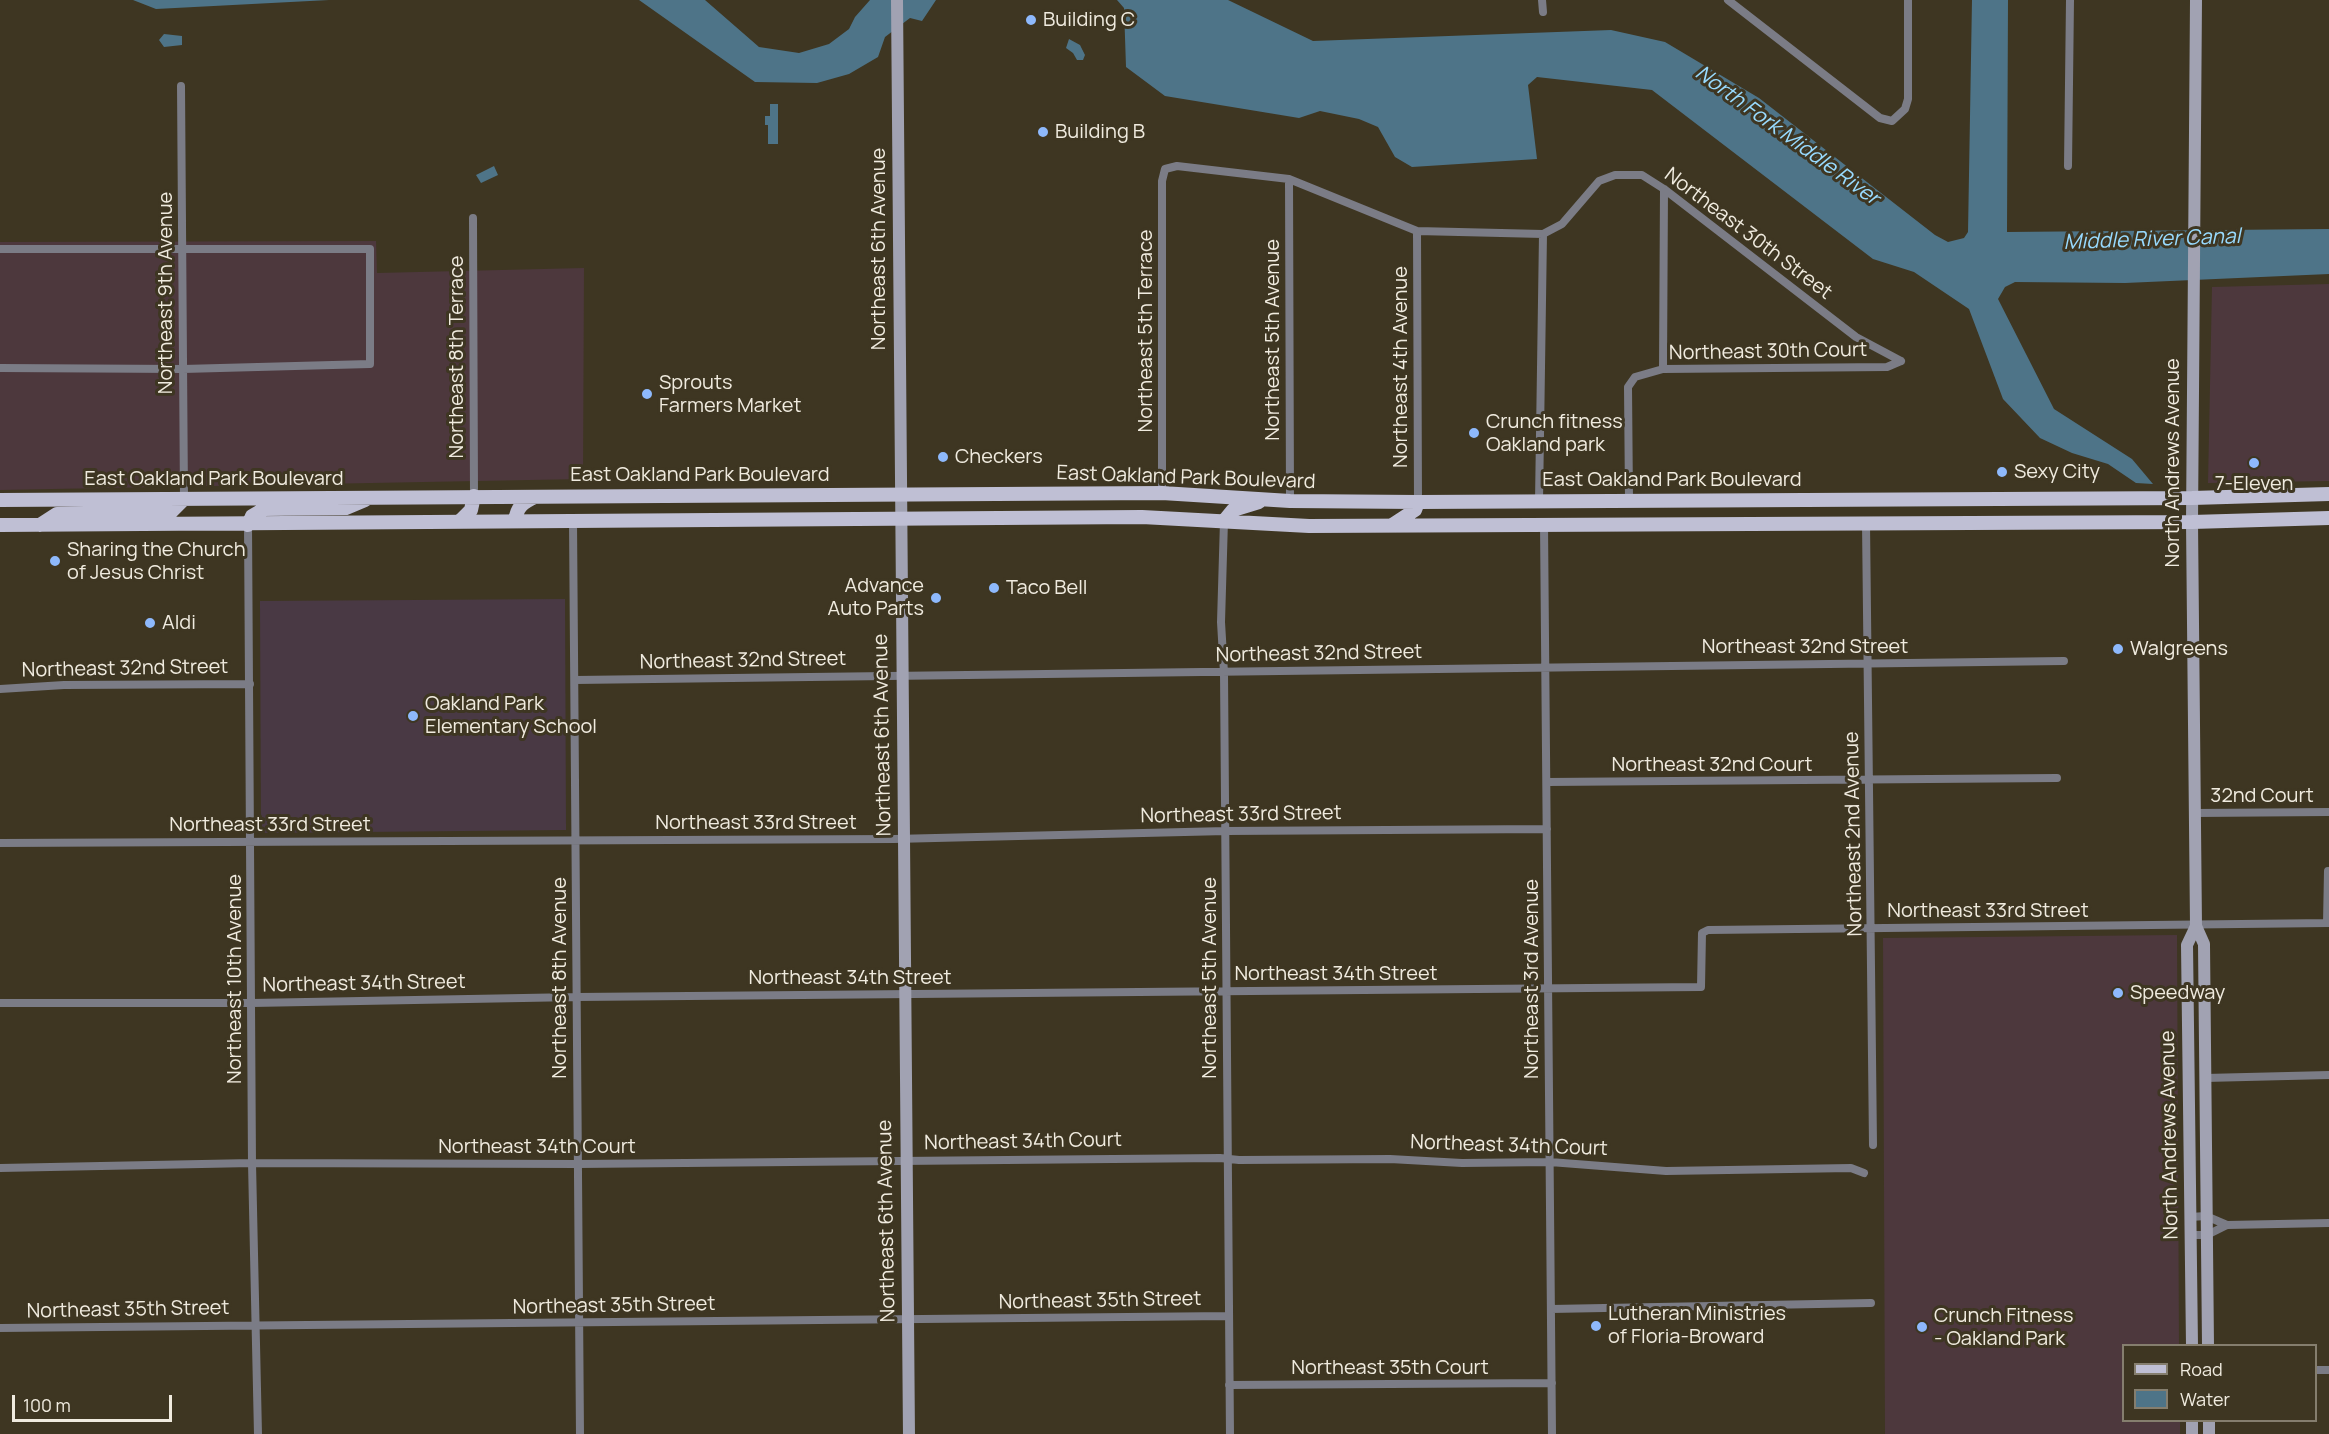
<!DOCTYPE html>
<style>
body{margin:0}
#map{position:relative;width:2329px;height:1434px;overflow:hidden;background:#3e3622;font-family:Manrope,sans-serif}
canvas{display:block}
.legend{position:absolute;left:2122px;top:1344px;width:195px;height:78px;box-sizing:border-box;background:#3e3622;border:2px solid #857e6e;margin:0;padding:8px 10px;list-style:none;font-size:18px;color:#f0ebdf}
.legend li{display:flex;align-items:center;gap:12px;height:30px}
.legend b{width:30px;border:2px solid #857e6e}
.scale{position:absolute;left:12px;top:1395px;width:160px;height:27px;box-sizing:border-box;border:3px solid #f0ebdf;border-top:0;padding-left:8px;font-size:18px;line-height:21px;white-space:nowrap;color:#f0ebdf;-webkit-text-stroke:4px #3e3622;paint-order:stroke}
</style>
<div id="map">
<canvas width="2329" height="1434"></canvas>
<ul class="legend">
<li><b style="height:8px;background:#bfbfd4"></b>Road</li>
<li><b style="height:16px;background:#4e7488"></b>Water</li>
</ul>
<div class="scale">100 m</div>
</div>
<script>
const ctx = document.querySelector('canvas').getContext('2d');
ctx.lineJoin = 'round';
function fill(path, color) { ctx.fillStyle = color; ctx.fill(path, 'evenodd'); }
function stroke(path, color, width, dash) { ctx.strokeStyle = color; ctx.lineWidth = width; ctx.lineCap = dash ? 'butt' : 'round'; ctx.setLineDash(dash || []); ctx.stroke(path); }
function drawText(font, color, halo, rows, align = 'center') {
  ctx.font = font + ' Manrope,sans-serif'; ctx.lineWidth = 6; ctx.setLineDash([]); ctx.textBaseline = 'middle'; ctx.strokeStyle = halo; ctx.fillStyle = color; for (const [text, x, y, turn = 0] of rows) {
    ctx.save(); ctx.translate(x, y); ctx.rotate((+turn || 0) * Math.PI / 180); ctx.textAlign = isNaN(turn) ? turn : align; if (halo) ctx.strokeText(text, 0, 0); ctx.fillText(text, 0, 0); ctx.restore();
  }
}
const commercial = new Path2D(`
 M376,241L377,273L584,268L583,479L0,490V242Z
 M2329,284V481L2208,483L2212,287Z
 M2177,935L2179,1345L2124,1346V1420L2180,1421V1434H1885L1883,938Z`);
const education = new Path2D(`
 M565,599L566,830L261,833L260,601Z`);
const water = new Path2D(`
 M133,0H329L156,9Z
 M639,0H705L759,47L799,53L829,44L849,29L855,17L870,0H936L922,21L910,18L885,37L878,57L849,74L817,83L755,82Z
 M1117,0H1228L1313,41L1611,30L1665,42L1759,98L1935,235L1948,242L1964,238L1968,232L1972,0H2008L2007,232L2329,229V274L2125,283L2015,282L2005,287L1998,299L2054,409L2132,459L2153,484L2136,483L2108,464L2072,453L2040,438L2003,399L1969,309L1914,272L1873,259L1652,90L1537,77L1528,85L1537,159L1412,167L1395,157L1378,127L1359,119L1320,111L1299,118L1165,96L1126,67L1124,8Z
 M164,34L182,36V45L164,47L159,40Z
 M1069,39L1080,45L1085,55L1083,60H1077L1073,53L1066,48Z
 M770,104H778V144H768V125H765V116H770Z
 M494,166L498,175L481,183L476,175Z`);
const street = new Path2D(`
 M1542,0L1543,12
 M1728,0L1880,118L1892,121L1905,109L1908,99V0
 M181,86L184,499
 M2068,166L2070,0
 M1289,179L1290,501
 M473,218L474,496
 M1417,231L1418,502
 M0,249H370V364L183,369L0,368
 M1663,369L1664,189
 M1162,493V181L1165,169L1177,166L1289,179L1417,231L1543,234L1562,224L1599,181L1615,175H1642L1664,189L1856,337L1901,361
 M1629,500L1628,387L1635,377L1663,369L1887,367L1901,361
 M1539,501L1543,234
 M573,521L580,1434
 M1224,521L1221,622L1224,673L1230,1434
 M1866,523L1873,1145
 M1544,524L1552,1434
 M248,525L252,1163L258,1434
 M575,680C1071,674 1567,665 2064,661
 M0,689L64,685L250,684
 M1547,782L2057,778
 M2195,813L2329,812
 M0,843L894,839L1226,831L1547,829
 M2327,923L2328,871
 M0,1003H252L577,997L1701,987L1702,933L1708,930L2329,923
 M2205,1078L2329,1075
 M0,1168L252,1163L578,1164L1220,1158L1239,1160L1390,1159L1462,1163L1550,1162L1666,1171L1851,1168L1864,1173
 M2190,1217L2206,1216L2227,1225
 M2190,1235H2207L2227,1225L2329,1223
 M1551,1309L1871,1303
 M0,1328L1229,1316
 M2316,1370H2329
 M1229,1385L1552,1383`);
const secondary = new Path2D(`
 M897,0L909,1434
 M2196,0L2192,522L2196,926L2204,944L2208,1346
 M2192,1346L2187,945L2196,926
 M2192,1420V1434
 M2209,1420V1434`);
const primary = new Path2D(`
 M0,500L1162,493L1290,501L1418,502L2192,498L2329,494
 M515,521C517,507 522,503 535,497
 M1224,521L1233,510L1259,502
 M459,522L471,510L474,496
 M0,525L1142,517L1309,526L2192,522L2329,518
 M40,525L57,514L171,512L184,499
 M248,525L252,516L264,509L346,508L365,500
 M1392,525L1415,510L1418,502`);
const markers = [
 [1031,20,6,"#8eb9fc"],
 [1043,132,6,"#8eb9fc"],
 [647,394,6,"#8eb9fc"],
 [1474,433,6,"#8eb9fc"],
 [943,457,6,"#8eb9fc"],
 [2254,463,6,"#8eb9fc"],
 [2002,472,6,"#8eb9fc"],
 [55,561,6,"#8eb9fc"],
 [994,588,6,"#8eb9fc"],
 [936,598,6,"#8eb9fc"],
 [150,623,6,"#8eb9fc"],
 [2118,649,6,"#8eb9fc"],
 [413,716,6,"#8eb9fc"],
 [2118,993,6,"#8eb9fc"],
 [1596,1326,6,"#8eb9fc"],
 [1922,1327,6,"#8eb9fc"]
];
const poiNames = [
 ["Building C",1043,20],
 ["Building B",1055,132],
 ["Sprouts",659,383],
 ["Farmers Market",659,406],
 ["Crunch fitness",1486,422],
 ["Oakland park",1486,445],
 ["Checkers",955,457],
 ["Sexy City",2014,472],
 ["7-Eleven",2254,484,"center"],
 ["Sharing the Church",67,550],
 ["of Jesus Christ",67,573],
 ["Advance",924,586,"right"],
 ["Auto Parts",924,609,"right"],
 ["Taco Bell",1006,588],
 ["Aldi",162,623],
 ["Walgreens",2130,649],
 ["Oakland Park",425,704],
 ["Elementary School",425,727],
 ["Speedway",2130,993],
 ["Lutheran Ministries",1608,1314],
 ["of Floria-Broward",1608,1337],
 ["Crunch Fitness",1934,1316],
 ["- Oakland Park",1934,1339]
];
const streetNames = [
 ["Northeast 30th Street",1748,234,37],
 ["Northeast 6th Avenue",879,249,-90],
 ["Northeast 9th Avenue",166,293,-90],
 ["Northeast 5th Terrace",1146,331,-90],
 ["Northeast 5th Avenue",1273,340,-90],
 ["Northeast 30th Court",1768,352,-1],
 ["Northeast 8th Terrace",457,357,-90],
 ["Northeast 4th Avenue",1401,367,-90],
 ["North Andrews Avenue",2173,463,-90],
 ["East Oakland Park Boulevard",700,475],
 ["East Oakland Park Boulevard",1186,478,2],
 ["East Oakland Park Boulevard",214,479],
 ["East Oakland Park Boulevard",1672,480],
 ["Northeast 32nd Street",1805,647],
 ["Northeast 32nd Street",1319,654,-1],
 ["Northeast 32nd Street",743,661,-1],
 ["Northeast 32nd Street",125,669,-1],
 ["Northeast 6th Avenue",883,735,-91],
 ["Northeast 32nd Court",1712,765],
 ["32nd Court",2262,796],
 ["Northeast 33rd Street",1241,815,-1],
 ["Northeast 33rd Street",756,823],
 ["Northeast 33rd Street",270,825],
 ["Northeast 2nd Avenue",1854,834,-91],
 ["Northeast 33rd Street",1988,911],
 ["Northeast 34th Street",1336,974],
 ["Northeast 8th Avenue",560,978,-90],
 ["Northeast 34th Street",850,978],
 ["Northeast 5th Avenue",1210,978,-90],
 ["Northeast 10th Avenue",235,979,-90],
 ["Northeast 3rd Avenue",1532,979,-90],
 ["Northeast 34th Street",364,984,-1],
 ["North Andrews Avenue",2170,1135,-91],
 ["Northeast 34th Court",1023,1142,-1],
 ["Northeast 34th Court",1509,1146,2],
 ["Northeast 34th Court",537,1147],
 ["Northeast 6th Avenue",887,1221,-91],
 ["Northeast 35th Street",1100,1301,-1],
 ["Northeast 35th Street",614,1306,-1],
 ["Northeast 35th Street",128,1310,-1],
 ["Northeast 35th Court",1390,1368]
];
const waterNames = [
 ["North Fork Middle River",1787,136,36],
 ["Middle River Canal",2152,240,-2]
];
fill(commercial, '#4d383d');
fill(education, '#493944');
fill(water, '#4e7488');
stroke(street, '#7b7c86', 8);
stroke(secondary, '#a1a2b2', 12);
stroke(primary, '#bfbfd4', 14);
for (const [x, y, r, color] of markers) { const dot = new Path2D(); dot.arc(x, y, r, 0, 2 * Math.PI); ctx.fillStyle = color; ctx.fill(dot); stroke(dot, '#3e3622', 2); }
drawText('20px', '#f0ebdf', '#3e3622', poiNames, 'left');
drawText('20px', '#f0ebdf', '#3e3622', streetNames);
drawText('italic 21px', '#98dafe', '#3e3622', waterNames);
</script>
